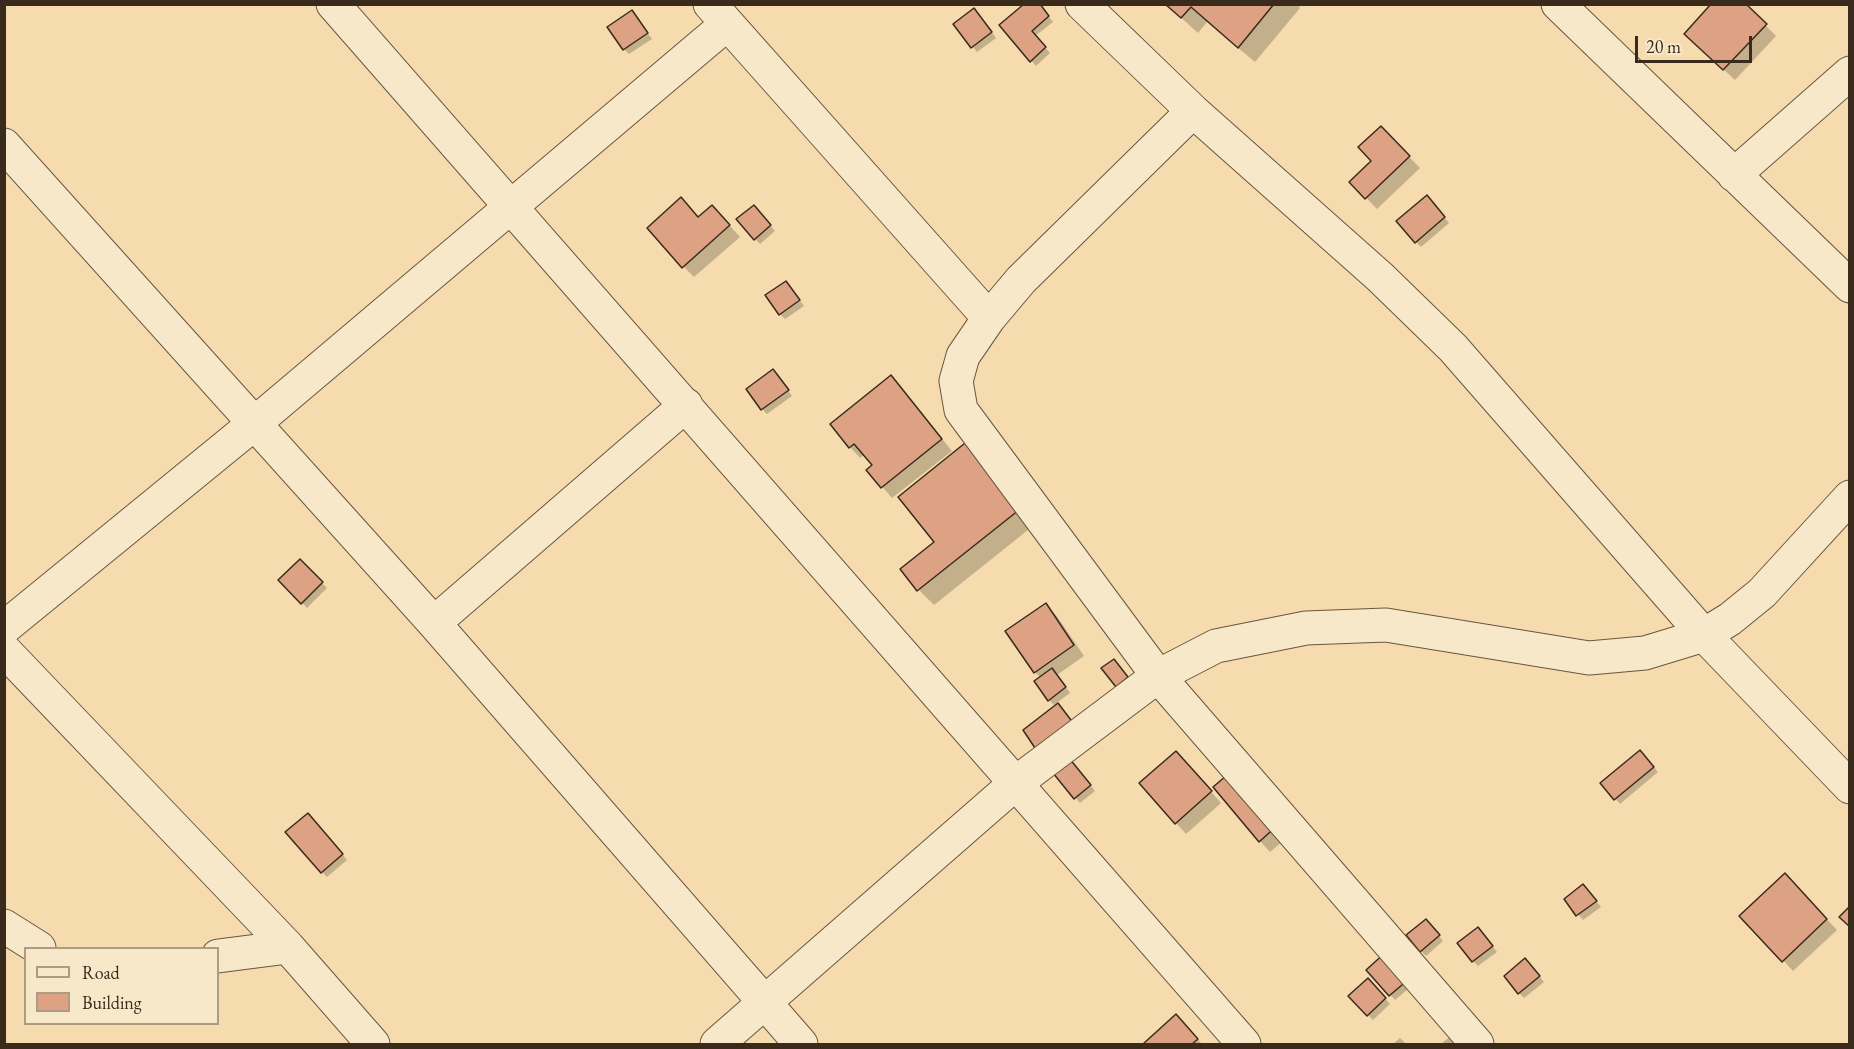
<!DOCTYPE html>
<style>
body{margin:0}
#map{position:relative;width:1854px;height:1049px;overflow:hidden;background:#f5dbae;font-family:"EB Garamond",serif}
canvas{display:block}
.frame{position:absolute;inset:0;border:6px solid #3a2a1c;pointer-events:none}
.legend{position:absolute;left:24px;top:947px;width:195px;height:78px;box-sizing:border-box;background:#f8e8ca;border:2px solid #ac9c84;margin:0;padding:8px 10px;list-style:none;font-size:18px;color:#3a2a1c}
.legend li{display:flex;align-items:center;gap:12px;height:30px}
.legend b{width:30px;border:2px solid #ac9c84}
.scale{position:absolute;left:1635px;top:36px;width:117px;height:27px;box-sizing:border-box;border:3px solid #3a2a1c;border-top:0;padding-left:8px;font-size:18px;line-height:21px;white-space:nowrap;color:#3a2a1c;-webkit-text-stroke:4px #f8e8ca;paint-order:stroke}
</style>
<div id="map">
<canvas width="1854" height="1049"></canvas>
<div class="frame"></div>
<ul class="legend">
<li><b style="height:8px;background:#f8e8ca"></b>Road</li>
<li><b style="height:16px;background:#dca283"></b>Building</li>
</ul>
<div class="scale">20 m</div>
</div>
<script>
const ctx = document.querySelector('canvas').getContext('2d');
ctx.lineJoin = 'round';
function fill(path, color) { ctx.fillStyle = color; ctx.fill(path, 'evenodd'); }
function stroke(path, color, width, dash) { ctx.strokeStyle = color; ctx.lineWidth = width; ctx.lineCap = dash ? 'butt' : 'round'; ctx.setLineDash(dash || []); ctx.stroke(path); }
const shadow = new Path2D(`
 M1039,4L1053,22L1035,36L1050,53L1036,66L1001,25Z
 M1166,4H1297L1300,8L1255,62L1207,22L1198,33Z
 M1744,4L1776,36L1735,80L1697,45Z
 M632,12L652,39L629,54L624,49Z
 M979,15L996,38L977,52L955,24Z
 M1381,128L1420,168L1377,209L1351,182L1374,161Z
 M1432,202L1449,223L1421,247L1416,242Z
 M759,212L775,231L760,244L755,239Z
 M722,217L740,237L694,277L684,267L699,219Z
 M791,288L804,306L785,319L780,314Z
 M778,376L792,396L767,414L762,409Z
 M891,377L952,451L892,498L868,470L874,466L865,454L860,458L850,447Z
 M970,441L1038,522L934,605L919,590Z
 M300,561L327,588L307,608L280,580Z
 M1045,605L1056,615L1084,656L1057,675L1070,693L1054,705L1049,700L1041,678L1035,672Z
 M1645,757L1658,772L1620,804L1602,783Z
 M1187,764L1221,803L1186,834L1176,823Z
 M1074,765L1095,791L1080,803L1055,773Z
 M1233,772L1289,836L1270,852L1260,841Z
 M313,820L347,860L327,877L322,872Z
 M1795,886L1837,930L1793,971L1783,960Z
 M1588,891L1601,907L1583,920L1566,899Z
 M1431,926L1443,941L1426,956L1421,951Z
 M1483,934L1497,952L1478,966L1473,961Z
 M1530,965L1544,982L1524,998L1519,993Z
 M1368,970L1413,985L1395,1000Z
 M1373,985L1390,1004L1373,1020L1350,996Z
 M1176,1017L1202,1044H1145Z
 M1453,1034L1463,1044H1441Z
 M1400,1038L1406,1044H1393Z`);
const building = new Path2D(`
 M1024,4H1040L1049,16L1032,31L1046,47L1030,62L999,25Z
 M1165,4H1274L1238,48L1191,7L1181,18Z
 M1711,4H1746L1767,24L1723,70L1684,34Z
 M974,8L992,32L971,48L953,24Z
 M632,10L648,33L623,50L607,27Z
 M1381,126L1410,156L1365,199L1349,182L1371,161L1358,147Z
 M1427,195L1445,217L1415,243L1396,221Z
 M681,197L698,217L712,205L730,225L682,268L647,228Z
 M754,205L771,225L754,240L736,219Z
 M786,281L800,300L779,315L765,295Z
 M773,369L789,390L761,410L746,389Z
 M891,375L942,439L881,488L866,470L872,465L854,444L849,448L830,424Z
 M970,439L1024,506L917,591L900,569L934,542L898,497Z
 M300,559L323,582L301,604L278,580Z
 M1046,603L1074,645L1034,673L1005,631Z
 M1114,659L1128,677L1116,687L1101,668Z
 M1052,668L1066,687L1048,701L1034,681Z
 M1058,703L1074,724L1037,751L1023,730Z
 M1640,750L1654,767L1614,800L1600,783Z
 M1176,751L1212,791L1175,824L1139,783Z
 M1069,758L1091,785L1074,799L1053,773Z
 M1233,770L1279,824L1259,842L1213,787Z
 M308,813L343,854L321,873L285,832Z
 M1785,873L1827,919L1782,962L1739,916Z
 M1583,884L1597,901L1576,916L1564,899Z
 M1850,906V927L1839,917Z
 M1426,919L1440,935L1420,952L1406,935Z
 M1478,927L1493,946L1472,962L1457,943Z
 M1386,952L1409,979L1389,996L1366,970Z
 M1525,958L1540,976L1518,994L1504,976Z
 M1368,978L1386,998L1367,1016L1348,996Z
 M1176,1014L1198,1039L1192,1044H1143Z`);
const minor = new Path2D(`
 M333,4L1244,1044
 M710,4L989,318
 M1082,4L1193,111L1380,277L1453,348L1704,635L1850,787
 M1558,4L1850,286
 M1193,111L1021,280L989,318L963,356L956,381L961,410L1158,676L1477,1044
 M4,145L434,623L801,1044
 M1734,175L1850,73
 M434,623L686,405
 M4,628L255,423L727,24
 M4,650L288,947L373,1044
 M4,926L39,948
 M218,956L288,947
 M717,1044L1017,782L1158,676L1216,646L1306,628L1386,625L1589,658L1645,653L1704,635L1730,619L1762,593L1850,497`);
fill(shadow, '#0003');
fill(building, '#dca283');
stroke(building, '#3a2a1c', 1.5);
stroke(minor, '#695640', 35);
stroke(minor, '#f8e8ca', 33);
</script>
